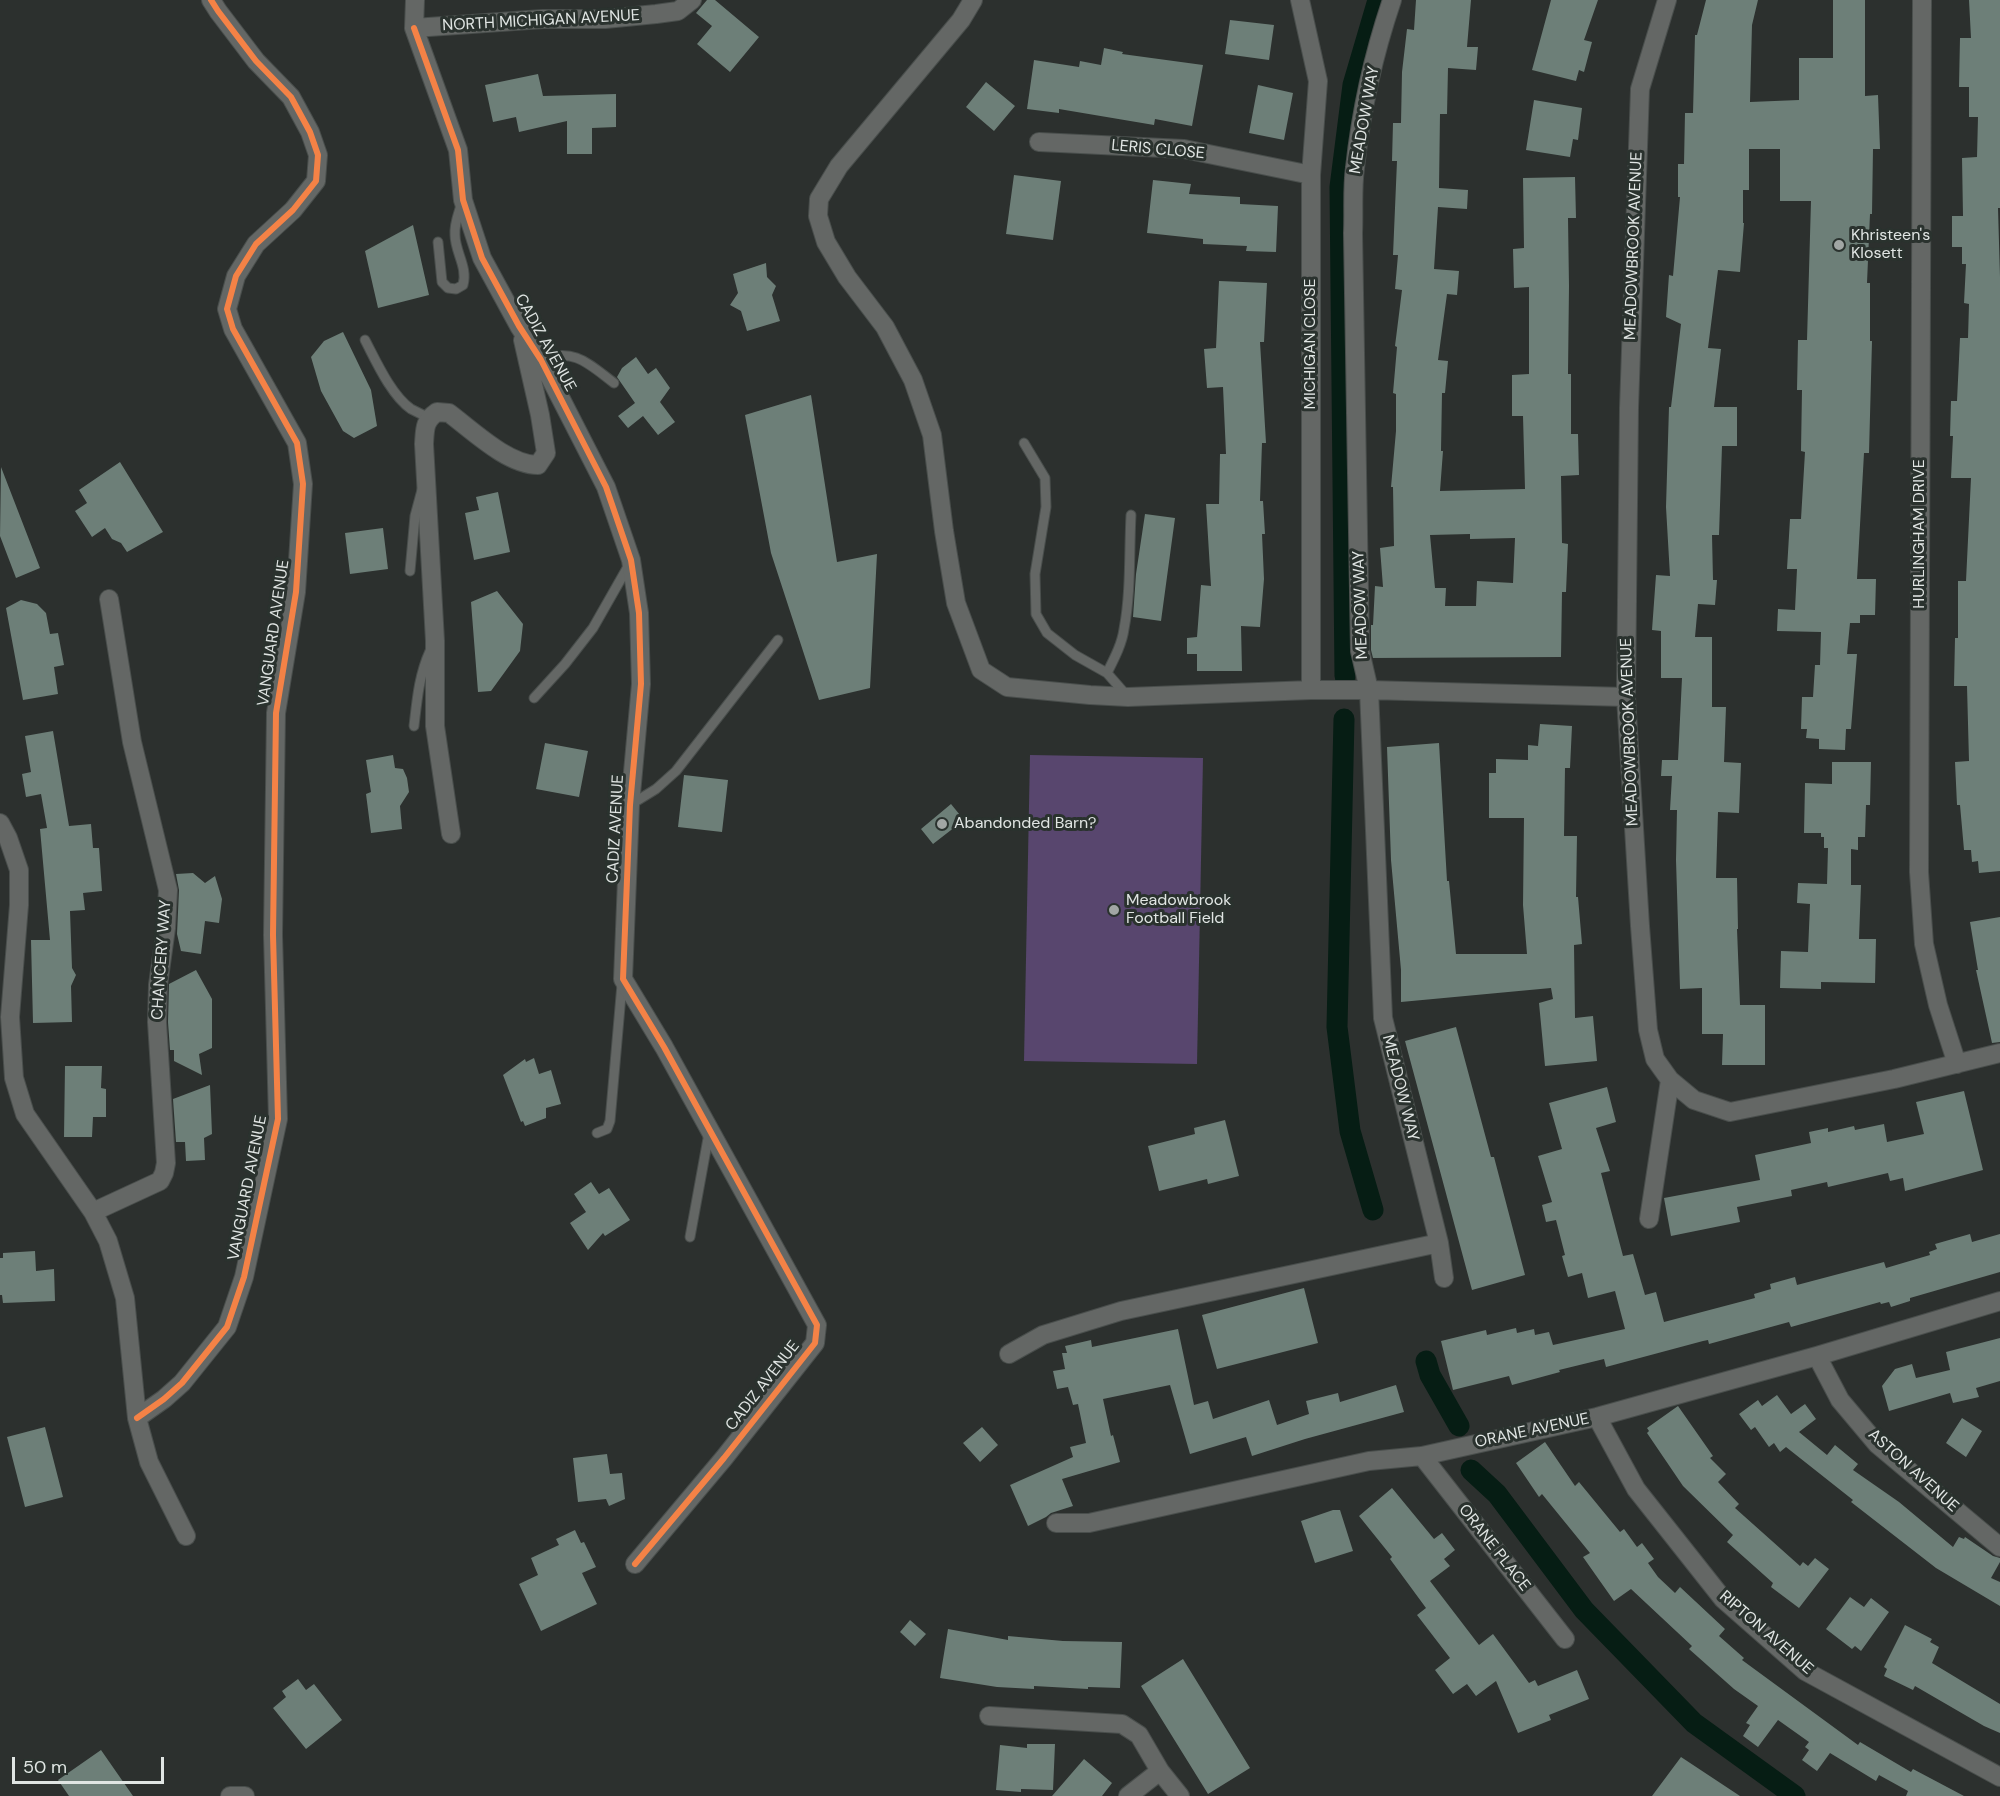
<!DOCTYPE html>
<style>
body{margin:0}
#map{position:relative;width:2000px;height:1796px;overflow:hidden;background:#2c302e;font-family:"DM Sans",sans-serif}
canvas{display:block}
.scale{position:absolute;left:12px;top:1757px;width:152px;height:27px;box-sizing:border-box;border:3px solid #e0e5e3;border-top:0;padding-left:8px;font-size:18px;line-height:21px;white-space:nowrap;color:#e0e5e3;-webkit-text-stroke:4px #2a322e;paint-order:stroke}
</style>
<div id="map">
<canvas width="2000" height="1796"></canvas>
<div class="scale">50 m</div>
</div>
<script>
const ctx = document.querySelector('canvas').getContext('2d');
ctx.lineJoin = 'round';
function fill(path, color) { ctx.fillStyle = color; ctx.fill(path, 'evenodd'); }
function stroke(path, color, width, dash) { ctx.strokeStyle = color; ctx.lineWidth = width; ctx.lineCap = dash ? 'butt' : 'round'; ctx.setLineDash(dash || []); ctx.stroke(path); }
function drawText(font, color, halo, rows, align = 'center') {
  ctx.font = font + ' "DM Sans",sans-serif'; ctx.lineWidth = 6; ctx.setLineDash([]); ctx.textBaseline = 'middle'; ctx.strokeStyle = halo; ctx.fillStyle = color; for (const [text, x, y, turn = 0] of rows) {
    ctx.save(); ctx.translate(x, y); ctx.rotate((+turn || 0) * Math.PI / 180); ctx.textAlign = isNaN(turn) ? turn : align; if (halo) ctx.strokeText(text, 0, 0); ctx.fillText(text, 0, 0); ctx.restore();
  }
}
const green = new Path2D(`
 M1030,755L1203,758L1197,1064L1024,1061Z`);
const canal = new Path2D(`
 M1345,676L1340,187L1353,85L1378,0
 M1344,719L1337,1027L1350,1131L1373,1210
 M1426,1361L1430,1375L1459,1426
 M1471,1470L1497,1494L1584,1610L1694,1723L1795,1796`);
const building = new Path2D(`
 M707,0H715L759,37L730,72L697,44L712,26L696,13Z
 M1416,0H1471L1467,47H1478L1476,70L1448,68L1447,114H1440L1439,188L1468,190L1467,209L1438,207L1434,269L1459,271L1457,295L1447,294L1438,360L1448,361L1445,393H1442L1441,451H1443L1440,491L1525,489L1523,416H1512V375L1529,374V287L1514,288L1513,249L1524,248L1523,178L1575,177L1576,218H1568L1569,286L1568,374H1571V434H1578L1579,475L1561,476L1562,543L1568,544L1566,592H1562L1561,657L1373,658L1371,650V625H1373L1375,586L1383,587L1380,548L1394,546L1393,487H1391L1396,431V394L1393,393L1397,347L1395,346L1402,290L1395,289L1398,255H1393L1397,161H1392L1393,123H1401L1402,72L1407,29L1414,30ZM1470,534V539L1515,538L1513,583L1477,581L1476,606H1445L1446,588H1435L1430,535Z
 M1551,0H1598L1584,40L1592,42L1584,72L1579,70L1576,81L1532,70Z
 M1706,0H1758L1752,25L1750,102L1799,100V58H1833V0H1865V96L1878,95L1880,149H1873L1872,214H1870L1867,283H1870V341H1872L1869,453H1864L1857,579H1876L1875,615H1860V623H1850L1847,654H1857L1851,729H1846L1845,750L1819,749V739L1806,738L1807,729H1801L1802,697H1813L1815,665H1820L1821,632L1777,631L1778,609L1795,610L1797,569H1787L1790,519H1801L1805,452L1801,451L1802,390H1797L1798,340H1807L1811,201H1780V149H1749V190H1743V223H1744L1740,272L1718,270L1708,348L1721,349L1714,407H1737V446H1722L1719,535H1712L1713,580H1717L1715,605L1698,604L1695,637H1712V707H1726L1724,762L1741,763L1739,813L1718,812L1716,878H1737L1738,929H1737L1740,1005H1765V1065H1722L1723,1034H1702V988L1680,989L1676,860L1677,810H1670L1672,776H1661L1662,760H1678L1682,678H1661V631L1652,630L1656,575L1670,576L1666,507L1669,407H1671L1681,324L1666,317L1669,275L1673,276L1680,197H1678V164H1684L1685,113H1693L1695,35H1697Z
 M1969,0H2000V208H1998L2000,277V871L1979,873L1978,861L1972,862L1971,850H1964L1960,805H1957L1955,762L1969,761L1967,686H1954L1955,638H1958V581H1966L1971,478H1951L1953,436H1950L1951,401H1957L1960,338H1968L1969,304L1964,303L1966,264H1962V247H1952V216H1963L1962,158L1977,157L1978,117H1969V87H1959L1960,38H1971Z
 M1230,20L1274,25L1269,60L1225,54Z
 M1104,48L1123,52L1122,54L1203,65L1192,126L1155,119L1154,125L1059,109V113L1027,109L1034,60L1079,67L1080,61L1101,65Z
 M538,74L543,96L616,94V127L592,128V154H567V121L519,132L516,117L493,122L485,85Z
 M986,82L1015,106L994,131L966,107Z
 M1258,85L1293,93L1284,140L1249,133Z
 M1534,100L1582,108L1578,140L1573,139L1570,157L1526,150Z
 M1014,175L1061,181L1053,240L1006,234Z
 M1153,180L1191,184L1189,194L1240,197V204L1278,206L1276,252L1246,251L1247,246L1203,244V239L1147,233Z
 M413,225L429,295L378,308L365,251Z
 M766,263L767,277L776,286L772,295L780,321L747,331L741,311L730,305L738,293L733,274Z
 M1219,281L1267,283L1264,342H1260L1266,443H1262L1260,501H1263L1265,534H1262L1264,579L1260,627L1241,626L1242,671H1197V654H1187V638L1197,637L1201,585L1211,586L1206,504H1219L1220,454H1226L1223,387L1207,388L1204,349L1216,348Z
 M343,332L371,390L377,426L354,438L343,431L321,391L311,357L324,341Z
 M636,357L648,374L656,368L670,388L660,402L675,422L658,435L643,416L628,428L618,416L635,403L617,377L622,368Z
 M811,395L837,562L877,554L870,688L819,700L771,553L745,415Z
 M120,462L163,532L127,552L121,543L112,539L105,528L92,537L75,511L87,503L79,490Z
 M1,467L40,568L16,578L0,536Z
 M498,492L510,552L474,560L465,513L479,510L476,497Z
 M1145,514L1175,518L1161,621L1133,617L1136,574Z
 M383,528L388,569L350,574L345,533Z
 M497,591L523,624L520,651L491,691L478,692L471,602Z
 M21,600L37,604L46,613L50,634L58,633L64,665L54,667L58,694L23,700L6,608Z
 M1540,724L1572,726L1570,768H1565L1564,836H1577L1576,897H1578L1582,944L1574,945L1575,1018L1593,1016L1597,1061L1545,1066L1539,1003L1553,999L1551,988L1401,1002V970L1391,860L1387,747L1439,743L1447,881H1449L1456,954H1527L1523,905L1524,818H1489V773H1496V759L1528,760V745L1538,746Z
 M53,731L69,826L91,824L93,848H99L102,891L83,893L85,910L70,911L72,968L76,975L71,986L72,1022L33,1023L31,940H50L40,829L47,828L41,794L26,797L22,774L31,772L25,736Z
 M545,743L588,751L579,797L536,789Z
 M393,755L395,768L403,769L407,778L409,792L400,806L402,829L371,833L366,794L371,792L366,760Z
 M1832,762H1871L1870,805H1866L1865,837H1858V850L1851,849V885H1861L1859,939H1876L1875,983L1821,982V989L1780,988L1781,951L1808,952L1810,904L1797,903L1798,883L1827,884L1828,848H1824V837H1821V833H1804L1805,783L1832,784Z
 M684,775L728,780L722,832L678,827Z
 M951,804L964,820L933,844L921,829Z
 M193,873L205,883L215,876L222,899L219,923L205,921L201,954L181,951L177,934L179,890L176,874Z
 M2000,917V1042L1992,1043L1976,970H1978L1970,922Z
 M196,970L212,999V1048L199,1054L202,1075L174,1061V1050H170L168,1022L169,984Z
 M1456,1027L1491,1157H1494L1525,1275L1472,1290L1405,1041Z
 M534,1058L539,1074L551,1070L561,1104L546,1108V1118L525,1126L523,1121L521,1122L503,1075L525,1059L526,1062Z
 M65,1066H102L101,1088L106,1089V1117H93L92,1137H64Z
 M210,1085L212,1134L204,1138L205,1160L186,1161L185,1142H176L173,1099Z
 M1607,1087L1616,1122L1596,1128L1610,1171L1601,1173L1623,1256L1633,1254L1645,1295L1656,1292L1664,1322L1755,1298L1754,1294L1771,1289L1770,1284L1795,1277L1797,1285L1884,1262L1886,1268L1930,1255L1929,1252L1937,1249L1935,1244L1970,1234L1972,1242L2000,1234V1272L1910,1298V1301L1891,1307L1889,1302L1881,1304L1880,1302L1791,1327L1789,1322L1709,1344L1708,1340L1703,1341L1606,1367L1604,1359L1559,1370L1560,1372L1512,1385L1509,1376L1453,1390L1441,1341L1486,1330L1487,1335L1516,1328L1517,1333L1534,1329L1535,1335L1549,1332L1553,1345L1625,1329L1615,1291L1588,1298L1582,1273L1568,1277L1562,1256L1565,1255L1556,1220L1546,1222L1542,1205L1552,1202L1538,1156L1562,1149L1549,1103Z
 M1964,1091L1983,1170L1905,1191L1903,1178L1890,1181L1888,1173L1828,1187L1827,1182L1791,1190L1792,1196L1737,1207L1740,1222L1671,1236L1664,1198L1760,1180L1755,1155L1811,1143L1809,1132L1828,1128V1132L1854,1126L1855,1130L1884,1124L1887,1142L1924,1134L1916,1102Z
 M1225,1120L1239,1176L1208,1184L1207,1179L1159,1191L1148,1146L1195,1134L1194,1128Z
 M591,1182L599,1194L609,1188L630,1220L605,1236L603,1233L588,1250L570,1223L586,1212L574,1194Z
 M35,1251L36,1271L54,1269L55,1301L3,1303L2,1295H0V1258H3V1253Z
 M1304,1288L1318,1343L1217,1369L1202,1315Z
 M1178,1329L1194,1405L1208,1401L1213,1419L1269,1400L1277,1425L1309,1414L1306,1401L1338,1393L1340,1402L1396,1385L1404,1412L1305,1439L1252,1456L1246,1437L1190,1454L1170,1385L1103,1399L1111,1436L1113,1435L1120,1462L1062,1479L1073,1506L1051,1513L1046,1517L1028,1526L1010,1485L1073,1457L1070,1447L1086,1443L1078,1404L1073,1405L1068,1387L1057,1389L1053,1371L1065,1369L1062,1353H1067L1065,1346L1091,1340L1092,1347Z
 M2000,1338V1381L1976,1388L1979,1397L1953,1403L1950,1393L1889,1411L1882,1386L1895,1369L1912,1364L1916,1378L1950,1370L1946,1352Z
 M1777,1395L1791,1414L1805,1404L1816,1419L1799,1432L1827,1455L1835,1445L1858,1464L1853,1470L1899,1502L1953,1547L1959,1537L1964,1539L1965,1537L1993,1556L2000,1558V1562L1991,1578L2000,1582V1606L1936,1568L1851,1502L1853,1500L1786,1447L1780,1452L1774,1443L1769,1447L1755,1427L1751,1430L1739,1414L1758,1400L1762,1406Z
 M1678,1406L1713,1456L1710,1458L1726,1474L1718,1482L1739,1504L1735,1508L1800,1566L1803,1562L1808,1566L1815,1558L1829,1569L1799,1608L1771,1587L1773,1583L1727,1542L1733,1535L1683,1486L1647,1433L1649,1431L1647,1428Z
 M1962,1418L1982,1431L1966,1457L1946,1443Z
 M45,1427L63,1497L25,1507L7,1437Z
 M982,1427L998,1445L980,1462L963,1443Z
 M1545,1442L1575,1486L1579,1482L1620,1532L1624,1529L1637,1547L1642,1543L1654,1559L1648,1563L1658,1577L1675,1593L1680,1587L1725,1629L1719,1636L1744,1658L1742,1660L1858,1745L1860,1742L1911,1772L1913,1769L1964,1796H1906L1908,1791L1879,1775L1876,1781L1830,1753L1817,1771L1802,1760L1809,1750L1805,1747L1809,1742L1778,1720L1758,1747L1743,1736L1750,1725L1746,1723L1758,1706L1734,1689L1689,1649L1692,1646L1631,1589L1614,1601L1583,1557L1590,1553L1542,1494L1539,1497L1516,1463Z
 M607,1454L610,1474L622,1473L625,1499L609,1506L606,1499L578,1502L573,1458Z
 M1392,1488L1434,1539L1442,1533L1455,1550L1444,1559L1450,1566L1430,1581L1479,1645L1493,1634L1529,1683L1535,1680L1538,1686L1577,1670L1589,1699L1549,1715L1551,1720L1518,1733L1496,1681L1476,1696L1467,1684L1453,1694L1435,1670L1450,1658L1417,1615L1426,1608L1390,1559L1392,1557L1359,1516Z
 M1333,1510H1340L1353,1551L1315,1563L1301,1521Z
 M575,1530L581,1543L584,1542L596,1567L582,1573L597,1604L541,1631L519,1584L538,1575L531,1558L559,1545L556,1539Z
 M1850,1597L1864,1607L1871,1598L1889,1612L1861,1651L1855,1646L1852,1649L1826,1629Z
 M910,1620L926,1634L915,1646L900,1632Z
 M1905,1625L1932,1639L1930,1642L1939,1647L1932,1663L2000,1704V1733L1984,1726L1915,1686L1913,1690L1884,1676L1887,1669L1884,1667Z
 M948,1629L1008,1640V1636L1063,1641L1122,1642L1120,1688L1088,1687V1689L1034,1686V1689L997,1687L940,1678Z
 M1183,1659L1250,1768L1208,1794L1141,1686Z
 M298,1679L306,1690L314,1684L342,1720L306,1749L273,1708L286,1697L282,1691Z
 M1027,1744H1055L1053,1790L1021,1789V1792L996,1790L1000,1745L1027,1748Z
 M101,1750L133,1796H69L58,1780Z
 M1681,1757L1740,1796H1652Z
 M1084,1759L1112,1783L1102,1796H1052Z`);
const service = new Path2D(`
 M438,242L442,282L448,288L456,289L463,285C468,267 455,252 455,235C454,223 459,213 462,202
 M365,340C376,361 391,395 411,409C417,412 423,415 429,418
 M541,360C574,347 589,364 614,383
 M1024,443L1045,478L1046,507L1035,574L1036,614L1047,633L1075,655L1107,673L1128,697
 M410,571L415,516L422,490
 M1107,673C1114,659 1122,644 1124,629C1131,592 1129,553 1131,515
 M534,698L565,664L593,628L630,563
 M414,726C417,700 419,675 430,651
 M630,805L656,789L676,771L778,640
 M597,1133L607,1129L610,1121L622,984
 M690,1237L709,1133`);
const minor = new Path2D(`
 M415,0L414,28L543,19H605L656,14L678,11L692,0
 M973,0L961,20L839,166L819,199L818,216L826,242L847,277L885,327L913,380L932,435L944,531L956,603L981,670L1007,687L1090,695L1128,697L1311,690H1369L1626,697
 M1300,0L1318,81L1311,175V690
 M1392,0C1374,53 1361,112 1355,168C1352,189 1354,212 1353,233L1360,651L1369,690L1383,1018L1439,1243L1444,1278
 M1667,0L1640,89L1629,408L1626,697L1640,926L1648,1030L1655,1059L1670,1080L1694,1100L1730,1112L1894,1079L2000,1053
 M1922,0L1919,872L1924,944L1938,1005L1957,1064
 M414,28L458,150L463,200L482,258L519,326L541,360L606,487L631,560L639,613L641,684L630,805L623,979L664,1047L817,1325L815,1343L724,1458L635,1564
 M1039,142L1184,149L1311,175
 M0,823L8,838L19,870V905L10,1017L14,1078L25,1114L93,1212L108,1241L125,1298L137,1418L149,1462L186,1536
 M451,834L435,726V641L424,444C425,429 424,421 437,412L449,413C473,431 508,465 538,465L546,453L540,415L523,340
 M93,1212L160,1181L164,1173L166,1163L157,1022L158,985L166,928L168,890L132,742L109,599
 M1649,1219L1670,1080
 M1009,1354L1043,1335L1121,1311L1439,1243
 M1817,1356L1840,1400L1877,1444L2000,1547
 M1597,1417L1636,1489L1723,1599L1805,1671L2000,1777
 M137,1418L164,1399L182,1383L227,1327L244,1277L278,1119L273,935L276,713L296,592L303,484L297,443L233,329L227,309L236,276L256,244L293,210L316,181L318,155L310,132L291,97L256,61L218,11L211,0
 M1422,1456L1565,1639
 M1056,1523H1089L1369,1461L1422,1456L1597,1417L1817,1356L2000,1301
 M989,1716L1122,1724L1139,1735L1160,1771
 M230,1796H245
 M1128,1796L1160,1771L1180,1796`);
const cycleway = new Path2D(`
 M414,28L458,150L463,200L482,258L519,326L541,360L606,487L631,560L639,613L641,684L630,805L623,979L664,1047L817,1325L815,1343L724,1458L635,1564
 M137,1418L164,1399L182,1383L227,1327L244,1277L278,1119L273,935L276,713L296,592L303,484L297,443L233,329L227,309L236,276L256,244L293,210L316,181L318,155L310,132L291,97L256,61L218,11L211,0`);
const markers = [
 [1839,245,6,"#a1a6a4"],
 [942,824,6,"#a1a6a4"],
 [1114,910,6,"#a1a6a4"]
];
const streetNames = [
 ["NORTH MICHIGAN AVENUE",541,21,-3],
 ["MEADOW WAY",1365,120,-80],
 ["LERIS CLOSE",1158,150,5],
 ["MEADOWBROOK AVENUE",1634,246,-88],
 ["CADIZ AVENUE",545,343,61],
 ["MICHIGAN CLOSE",1311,344,-90],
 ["HURLINGHAM DRIVE",1920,534,-90],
 ["MEADOW WAY",1361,605,-92],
 ["VANGUARD AVENUE",274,633,-82],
 ["MEADOWBROOK AVENUE",1630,732,-92],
 ["CADIZ AVENUE",616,829,-87],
 ["CHANCERY WAY",162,960,-86],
 ["MEADOW WAY",1400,1088,76],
 ["VANGUARD AVENUE",248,1188,-79],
 ["CADIZ AVENUE",763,1386,-52],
 ["ORANE AVENUE",1532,1431,-12],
 ["ASTON AVENUE",1913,1471,42],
 ["ORANE PLACE",1494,1548,52],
 ["RIPTON AVENUE",1766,1633,41]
];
const poiNames = [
 ["Khristeen's",1851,236],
 ["Klosett",1851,254],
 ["Abandonded Barn?",954,824],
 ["Meadowbrook",1126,901],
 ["Football Field",1126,919]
];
fill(green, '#58466e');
stroke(canal, '#061d14', 21);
fill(building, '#6d7f78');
stroke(service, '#494e4c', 11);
stroke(minor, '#494e4c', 20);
stroke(service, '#646765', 9);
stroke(minor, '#646765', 18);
stroke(cycleway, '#f48246', 6);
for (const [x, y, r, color] of markers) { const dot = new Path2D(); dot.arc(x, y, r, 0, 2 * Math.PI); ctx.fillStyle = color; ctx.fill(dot); stroke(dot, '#2a322e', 2); }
drawText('16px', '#e0e5e3', '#2a322e', streetNames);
drawText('16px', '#e0e5e3', '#2a322e', poiNames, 'left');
</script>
